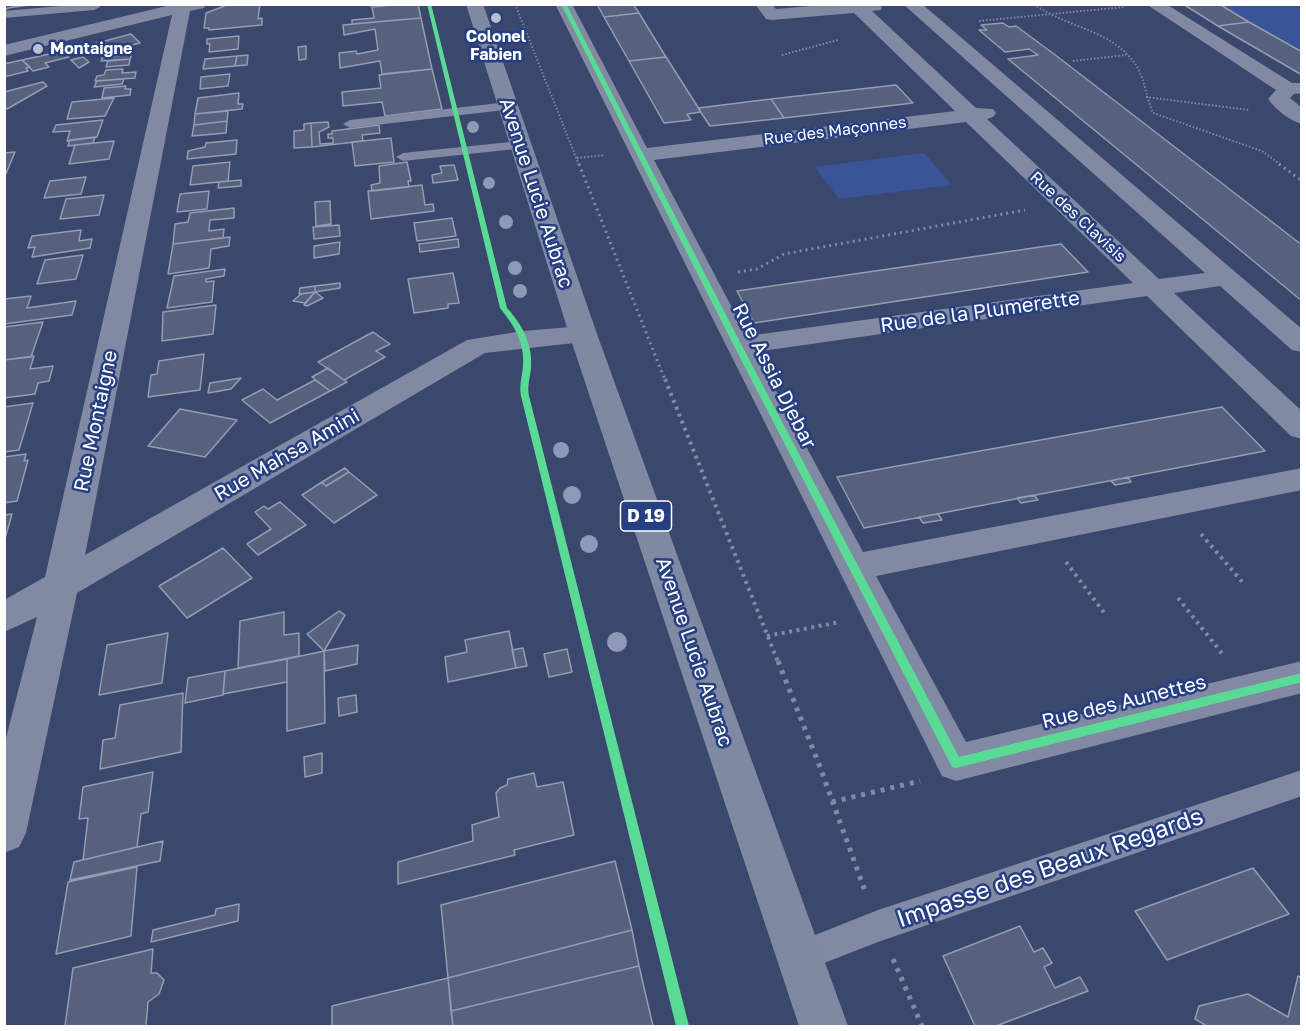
<!DOCTYPE html>
<meta charset="utf-8">
<style>
body{margin:0}
#map{position:relative;width:1306px;height:1031px;overflow:hidden;background:#3b486d;font-family:"Golos Text",sans-serif}
canvas{display:block}
.frame{position:absolute;inset:0;border:6px solid #fff;pointer-events:none}
</style>
<div id="map">
<canvas width="1306" height="1031"></canvas>
<div class="frame"></div>
</div>
<script>
const ctx = document.querySelector('canvas').getContext('2d');
ctx.lineJoin = 'round';
function fill(path, color) { ctx.fillStyle = color; ctx.fill(path, 'evenodd'); }
function stroke(path, color, width, dash) { ctx.strokeStyle = color; ctx.lineWidth = width; ctx.lineCap = dash ? 'butt' : 'round'; ctx.setLineDash(dash || []); ctx.stroke(path); }
function drawText(font, color, halo, rows, align = 'center') {
  ctx.font = font + ' "Golos Text",sans-serif'; ctx.lineWidth = 5; ctx.setLineDash([]); ctx.textBaseline = 'middle'; ctx.strokeStyle = halo; ctx.fillStyle = color; for (const [text, x, y, turn = 0] of rows) {
    ctx.save(); ctx.translate(x, y); ctx.rotate((+turn || 0) * Math.PI / 180); ctx.textAlign = isNaN(turn) ? turn : align; if (halo) ctx.strokeText(text, 0, 0); ctx.fillText(text, 0, 0); ctx.restore();
  }
}
const green = new Path2D(`
 M1219,5H1301V52Z
 M924,153L952,185L839,199L815,167Z`);
const building = new Path2D(`
 M4,4H36L8,8L4,11Z
 M230,4H260L258,19L262,18V25L209,30V28H204L206,13Z
 M401,4H418L421,18L352,24V20L374,18L372,7Z
 M633,4L639,13L604,17L597,4Z
 M1183,4H1219L1249,22L1218,26Z
 M639,13L650,31L666,57L629,61L604,17Z
 M421,18L432,69L382,74L380,61L340,68L339,53L356,51L357,54L378,50L375,29L344,35L343,25Z
 M1249,22L1302,52V75L1218,26Z
 M1003,23L1009,27L1016,26L1054,54L1302,245V301L1008,59L1038,55L1029,49L1005,52L979,30H987L981,25Z
 M131,34L140,43L91,55L87,52L91,51L86,46Z
 M239,36L238,49L209,52L210,44H207V39Z
 M306,46V59L299,60L298,47Z
 M63,51L69,57L45,63L49,67L33,71L22,60Z
 M132,54L130,59L101,61L102,58Z
 M248,55L247,65L235,66L237,56Z
 M237,56L235,66L203,69L205,59Z
 M83,57L89,62L79,68L71,60Z
 M666,57L701,112L687,114L691,120L664,123L629,61Z
 M130,59L129,65L106,67L108,61Z
 M22,60L30,67L26,68L28,71L4,77V64Z
 M123,69L122,73L136,72L135,78L95,81L97,76L104,75L106,70Z
 M432,69L442,109L385,116L382,102L343,106L342,92L381,88L379,75Z
 M230,74L228,86L200,89L201,77Z
 M124,79L122,84L94,87L97,81Z
 M43,82L47,86L7,109L4,106V92Z
 M896,85L913,103L784,118L771,99Z
 M126,86L125,89H131L130,95L102,98L104,88Z
 M239,93L238,104H243L242,109L195,114L198,98Z
 M114,98L105,116L67,119L72,102Z
 M771,99L784,118L710,126L698,108Z
 M228,111L227,121L194,125L195,114Z
 M103,120L97,137L67,141L70,131L53,132L56,125Z
 M227,121L226,133L192,136L194,125Z
 M328,122L329,127L319,132L320,144L333,143V138H328V134H332V131L379,125L380,133L362,135L363,141L312,147L311,123Z
 M311,123L312,147L294,148V131L304,130V124Z
 M95,137L93,143L68,146L70,140Z
 M391,138L394,162L355,166L352,142Z
 M237,140L236,154L187,159L188,151L205,147L206,143Z
 M114,141L109,159L69,164L75,145Z
 M15,152L5,176L4,177V153Z
 M230,162L228,181L190,185L193,166Z
 M407,162L411,181H408L409,187L372,191L371,185L380,183L379,166Z
 M454,165L458,180L433,183L432,175L442,173L440,166Z
 M86,177L81,194L44,198L50,181Z
 M241,180V186L218,188L219,182Z
 M422,185L425,205L433,204L434,211L371,219L368,191Z
 M209,191L207,209L177,212L180,194Z
 M104,195L99,215L60,219L66,199Z
 M330,201L331,224L316,226L315,202Z
 M234,208V218L210,220L209,231L224,229L223,238L173,244L175,224L188,222L190,213Z
 M452,218L456,236L417,241L414,223Z
 M339,225L340,236L314,239L313,227Z
 M81,230L79,241L92,239L90,248L32,257L35,247L28,248L32,236Z
 M230,237L229,246L211,249L209,268L168,274L173,244Z
 M458,239L459,247L420,252L419,244Z
 M340,242L339,254L314,258V246Z
 M1061,244L1088,272L754,323L737,291Z
 M83,255L76,279L37,284L45,260Z
 M225,269L224,276L206,279V282L214,281L212,302L167,308L174,276Z
 M453,273L459,303L448,304V308L414,313L408,279Z
 M340,283V288L315,292V286Z
 M315,286V292L299,294L300,288Z
 M315,292L323,298L307,306L304,305Z
 M315,292L305,303L293,301L301,294Z
 M31,296L27,308L76,301L72,315L4,324V299Z
 M216,305L213,334L162,341L163,312Z
 M43,322L31,357L4,360V327Z
 M373,332L390,344L376,351L385,357L344,380L318,362Z
 M204,354L200,390L148,397L151,375L157,374L159,361Z
 M34,356L30,369L53,366L49,381L38,383L35,394L4,398V360Z
 M328,368L344,380L347,382L330,391L312,377Z
 M241,378L231,389L208,393L210,383Z
 M315,380L330,391L270,423L242,400L263,389L277,400Z
 M33,403L19,450L4,452V407Z
 M1222,407L1265,451L864,528L837,477Z
 M180,409L237,420L205,457L148,446Z
 M26,454L24,461L28,460L17,501L4,503V457Z
 M345,468L349,472L326,486L322,482Z
 M349,472L377,495L334,523L302,495L322,482L326,486Z
 M1128,477L1131,482L1115,485L1111,481Z
 M1034,495L1038,500L1021,503L1017,498Z
 M280,502L306,525L258,555L247,544L271,529L255,512L264,506L268,509Z
 M12,514L4,542V515Z
 M938,514L942,520L923,523L919,517Z
 M223,548L252,578L187,618L159,586Z
 M339,611L345,615L324,651L307,634Z
 M284,612V635L299,633V656L238,668L240,621Z
 M509,631L516,668L448,682L445,657L467,652L465,640Z
 M168,633L162,683L99,695L107,645Z
 M358,645L357,664L325,671L324,651Z
 M523,648L527,666L516,668L512,650Z
 M567,649L572,672L549,677L544,654Z
 M324,651L325,723L287,731V659Z
 M287,659V682L223,694L225,671Z
 M225,671L223,695L185,703L188,678Z
 M183,693L181,752L100,769L103,740L115,738L120,705Z
 M356,695L357,712L339,716L338,698Z
 M322,753V773L305,777L304,757Z
 M153,772L148,812L141,814L137,847L83,860L88,818L79,819L83,787Z
 M534,773L537,787L563,782L574,835L514,850L515,855L398,884V862L473,841L472,825L499,817L496,793L500,788L507,785L508,779Z
 M163,841L160,861L70,880L74,862Z
 M615,861L632,930L448,978L441,905Z
 M137,867L131,936L56,954L68,882Z
 M1253,868L1289,914L1167,960L1135,911Z
 M239,904L238,921L151,942L153,930L215,915L216,909Z
 M1020,926L1034,952L1043,948L1052,963L1044,967L1055,988L1080,977L1088,991L996,1026H975L943,956Z
 M632,930L639,966L451,1011L448,978Z
 M153,949L151,973H157L164,980L159,994L148,1002L146,1026H65L73,968Z
 M639,966L653,1026H453L451,1011Z
 M1298,976L1302,978V1026H1207L1195,1019L1199,1006L1248,994L1288,1017Z
 M448,978L453,1026H332V1006Z`);
const pathFar3 = new Path2D(`
 M515,4L579,165
 M1034,4C1066,28 1112,29 1136,65C1145,79 1146,98 1153,113L1262,151L1281,165
 M979,21L1124,7
 M782,55L838,40
 M1073,61L1126,55
 M1146,97L1249,110
 M577,158L605,155`);
const pathFar2 = new Path2D(`
 M579,164L665,380
 M1279,164L1302,181
 M738,272L757,269L784,254L1025,210`);
const pathFar1 = new Path2D(`
 M665,379L778,662
 M1201,534L1244,584
 M1066,562L1105,614
 M1178,598L1224,656
 M767,636L840,622`);
const path = new Path2D(`
 M778,661L820,767L865,891
 M832,802L920,781
 M893,959L922,1026`);
const service = new Path2D(`
 M83,4H98L100,7L94,10L4,18V11Z
 M384,4L373,8L367,5L368,4Z
 M508,102L515,106L513,109L350,128L343,124L350,120Z
 M520,141L525,142L527,145L525,148L403,161L396,157L403,153Z
 M1302,770V796L878,942L801,972L790,967L785,956L790,945L878,910Z`);
const minor = new Path2D(`
 M175,4H206L204,8L190,11L85,555L467,340L523,331L583,326L593,328L597,334L593,340L583,342L485,353L77,593L26,833L19,847L4,853V746L37,617L4,632V600L45,577L172,15L4,56V45Z
 M555,4H572L647,148L955,111L854,13L772,20L766,19L755,4H772L776,9L834,4H882L881,10L872,11L976,108L993,109L996,113L993,117L987,119L1159,279L1205,273L903,4H922L1302,329V352L1292,350L1220,286L1174,293L1302,411V439L1291,436L1147,296L755,352L863,552L1302,468V490L876,576L966,742L1302,661V693L956,781L942,776ZM966,122L1133,283L747,336L654,160Z
 M1146,4H1166L1292,83H1302V93L1294,94L1290,98L1302,108V124C1290,121 1275,109 1268,99L1276,90Z`);
const primary = new Path2D(`
 M466,4H483L597,334L848,1026H799L569,334Z`);
const cycleway = new Path2D(`
 M427,4H431L507,308C522,324 533,345 531,368C530,378 527,386 529,396L689,1026H676L521,396C519,386 522,377 523,366C525,343 514,325 500,308Z
 M561,4H566L742,346L959,757L1302,673V682L956,768L952,767L734,346Z`);
const trees = [
 [473,127,6],
 [489,183,6],
 [506,222,7],
 [515,268,7],
 [520,291,7],
 [561,450,8],
 [572,495,9],
 [589,544,9],
 [617,642,10]
];
const markers = [
 [496,18,6,"#babfcc"],
 [38,49,6,"#babfcc"]
];
const farPoinames = [
 ["Colonel",496,37],
 ["Fabien",496,55],
 ["Montaigne",50,49,"left"]
];
const farStreetnames = [
 ["Rue des Maçonnes",835,131,-7],
 ["Rue des Clavisis",1078,217,43]
];
const shields = [
 [646,516,51]
];
const shieldNames = [
 ["D 19",646,516]
];
const streetNames = [
 ["Avenue Lucie Aubrac",536,193,72],
 ["Rue de la Plumerette",980,312,-8],
 ["Rue Assia Djebar",774,376,63],
 ["Rue Montaigne",96,421,-78],
 ["Rue Mahsa Amini",287,455,-30],
 ["Avenue Lucie Aubrac",694,652,71],
 ["Rue des Aunettes",1124,702,-14]
];
const nearStreetnames = [
 ["Impasse des Beaux Regards",1050,868,-19]
];
fill(green, '#3a5498');
fill(building, '#56617e');
stroke(building, '#949cb1', 1.5);
stroke(pathFar3, '#8189a3', 2, [1.5, 2]);
stroke(pathFar2, '#8189a3', 3, [2, 4]);
stroke(pathFar1, '#8189a3', 4, [3, 4.5]);
stroke(path, '#8189a3', 5, [4, 6]);
fill(service, '#8189a3');
fill(minor, '#8189a3');
fill(primary, '#7f89a1');
fill(cycleway, '#5adb95');
ctx.fillStyle = '#8e99b8';
for (const [x, y, r] of trees) { ctx.beginPath(); ctx.arc(x, y, r, 0, 2 * Math.PI); ctx.fill(); }
for (const [x, y, r, color] of markers) { const dot = new Path2D(); dot.arc(x, y, r, 0, 2 * Math.PI); ctx.fillStyle = color; ctx.fill(dot); stroke(dot, '#263e82', 2); }
drawText('bold 16px', '#fff', '#263e82', farPoinames);
drawText('16px', '#fff', '#263e82', farStreetnames);
for (const [x, y, w] of shields) { const box = new Path2D(); box.roundRect(x - w / 2, y - 15, w, 30, 4.5); ctx.fillStyle = '#263e82'; ctx.fill(box); stroke(box, '#fff', 1.5); }
drawText('bold 18px', '#fff', null, shieldNames);
drawText('20px', '#fff', '#263e82', streetNames);
drawText('24px', '#fff', '#263e82', nearStreetnames);
</script>
